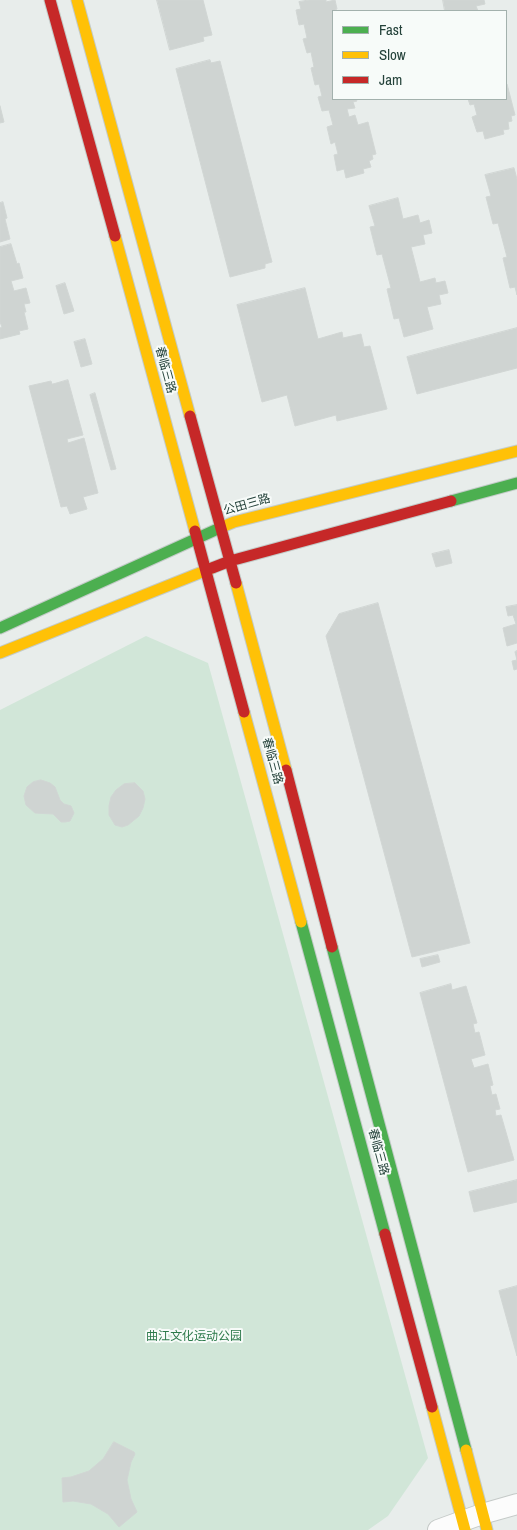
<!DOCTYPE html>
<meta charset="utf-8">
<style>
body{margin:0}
#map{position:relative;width:517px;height:1530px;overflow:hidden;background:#e8edeb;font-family:"Archivo Narrow",sans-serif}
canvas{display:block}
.legend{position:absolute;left:332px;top:10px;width:175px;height:90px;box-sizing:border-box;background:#f7fbf9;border:1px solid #a3b1ad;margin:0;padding:6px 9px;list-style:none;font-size:15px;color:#24423a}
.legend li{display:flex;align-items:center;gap:10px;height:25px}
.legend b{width:25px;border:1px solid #a3b1ad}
</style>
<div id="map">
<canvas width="517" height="1530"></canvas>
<ul class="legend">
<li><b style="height:6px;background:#4caf50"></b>Fast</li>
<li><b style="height:6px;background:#ffc107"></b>Slow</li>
<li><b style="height:6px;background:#c62828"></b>Jam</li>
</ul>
</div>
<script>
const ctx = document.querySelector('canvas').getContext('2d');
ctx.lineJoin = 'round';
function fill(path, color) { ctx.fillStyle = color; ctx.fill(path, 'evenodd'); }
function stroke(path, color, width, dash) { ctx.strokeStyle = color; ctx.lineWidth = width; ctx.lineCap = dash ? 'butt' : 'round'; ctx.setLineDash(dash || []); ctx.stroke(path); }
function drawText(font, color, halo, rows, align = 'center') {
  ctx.font = font + ' "Archivo Narrow","Noto Sans SC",sans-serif'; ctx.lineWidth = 4; ctx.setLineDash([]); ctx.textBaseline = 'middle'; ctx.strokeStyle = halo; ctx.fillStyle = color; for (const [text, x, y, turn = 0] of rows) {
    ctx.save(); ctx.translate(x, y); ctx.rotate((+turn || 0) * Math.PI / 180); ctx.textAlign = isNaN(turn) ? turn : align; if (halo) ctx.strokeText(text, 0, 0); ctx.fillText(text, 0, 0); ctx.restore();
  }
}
const green = new Path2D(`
 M146,636L208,663L428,1458L388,1516L368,1530H0V710Z`);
const building = new Path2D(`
 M157,0H203L212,35L203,37L204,41L170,50Z
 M309,0H326V2L335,0L337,9L333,11V99H356L357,101L353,102L355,108L347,109L349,117L355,115L358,125L368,122L376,154L372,155L373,159L369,161L371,167L363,169L364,173L346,178L344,169L337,171L334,155L338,154L335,142L331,144L327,127L333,125L329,110L322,111L318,97L322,96L319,84L315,85L311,68L314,67L311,52L307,53L303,39L307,38L304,24L299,25L296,10L301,9L299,2Z
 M443,0H484L485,4L476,6L478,11H445Z
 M210,60L211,63L220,61L272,262L265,264V268L230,277L176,69Z
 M506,84H507L515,115L511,116L512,121L508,122L509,129L503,130L504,134L485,139L483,131L477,132L472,117L477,115L474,104L470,105L468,99H506Z
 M0,106L4,122L0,123Z
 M514,168L517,179V295L515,287L510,288L503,258L507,257L498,223L493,224L486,197L491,196L485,175Z
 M398,198L403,219L418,215L420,223L429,220L432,233L423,235L425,244L411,247L420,282L435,278L436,283L445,281L448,293L439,295L441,304L427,307L433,329L404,337L399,318L394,319L387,289L391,288L382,254L377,255L370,227L375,226L369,206Z
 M3,202L7,218L5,219L10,239L0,242V203Z
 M11,244L17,264L19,263L23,278L11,281L14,291L26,288L30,303L24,304L26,312H24L28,329L19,331L20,334L0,339V328L2,327L0,322V247Z
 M65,283L74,311L64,314L56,286Z
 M305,288L318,339L342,332L343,338L361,334L364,347L370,346L387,409L337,421L336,415L295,426L287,395L262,402L237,305Z
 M517,328V368L417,394L407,357Z
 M85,339L92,364L81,367L74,342Z
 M68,380L83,435L67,439L68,443L84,438L98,493L83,497L87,509L70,514L67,506L61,507L29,386L51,381L52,384Z
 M95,393L116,469L111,470L90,395Z
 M449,550L452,563L436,567L432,554Z
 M378,603L470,943L412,957L326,636L339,614Z
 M517,605V643L507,646L503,628L516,624L513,615L508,616L506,607Z
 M517,651V669L514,670L512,661L517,660L515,652Z
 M41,780L50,783L55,787L60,800L64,804L71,806L74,813L70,821L65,822H61L53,814L35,813L26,805L24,796L27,787L33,782Z
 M135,783L143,791L145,799L143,808L139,816L128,825L122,827L115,825L109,815V806L111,797L116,790L124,784Z
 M438,955L440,962L422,967L420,959Z
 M451,984L452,990L466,986L477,1023L473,1024L475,1033L479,1032L485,1055L471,1059L474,1068L488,1064L493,1085L490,1086L492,1095L496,1094L500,1109L495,1110L496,1116L501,1115L514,1160L468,1172L420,993Z
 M517,1180V1202L474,1212L469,1192Z
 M517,1286V1356L499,1291Z
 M114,1442L134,1452L135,1454L131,1462L127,1480L131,1499L137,1512L119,1527L108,1514L91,1504L73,1501L63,1502L62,1478L71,1477L89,1471L103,1459Z`);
const street = new Path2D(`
 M438,1530L482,1514L517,1504`);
const fast = new Path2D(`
 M451,501L517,483
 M0,628L222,527
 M301,922L385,1234
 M332,947L466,1450`);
const slow = new Path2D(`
 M77,0L190,416
 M115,236L195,531
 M222,527L234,522L517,451
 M236,583L286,770
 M0,653L212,568
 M244,712L301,922
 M432,1407L465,1530
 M466,1450L487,1530`);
const jam = new Path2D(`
 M50,0L115,236
 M190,416L236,583
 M195,531L244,712
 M212,568L230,561L451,501
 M286,770L332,947
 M385,1234L432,1407`);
const streetNames = [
 ["春临三路",165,370,75],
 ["公田三路",247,505,-16],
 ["春临三路",272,761,75],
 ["春临三路",378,1152,75]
];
const parkNames = [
 ["曲江文化运动公园",194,1337]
];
fill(green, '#d1e6d8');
fill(building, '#cfd4d2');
stroke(building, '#d1d6d4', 1);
stroke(street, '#c5cac8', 22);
stroke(fast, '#c3cbc8', 13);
stroke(slow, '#c3cbc8', 13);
stroke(jam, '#c3cbc8', 13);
stroke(street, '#fcfcfc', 20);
stroke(fast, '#4caf50', 11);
stroke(slow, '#ffc107', 11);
stroke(jam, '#c62828', 11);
drawText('12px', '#24423a', '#f7fbf9', streetNames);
drawText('12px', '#2d7a4b', '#f7fbf9', parkNames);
</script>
